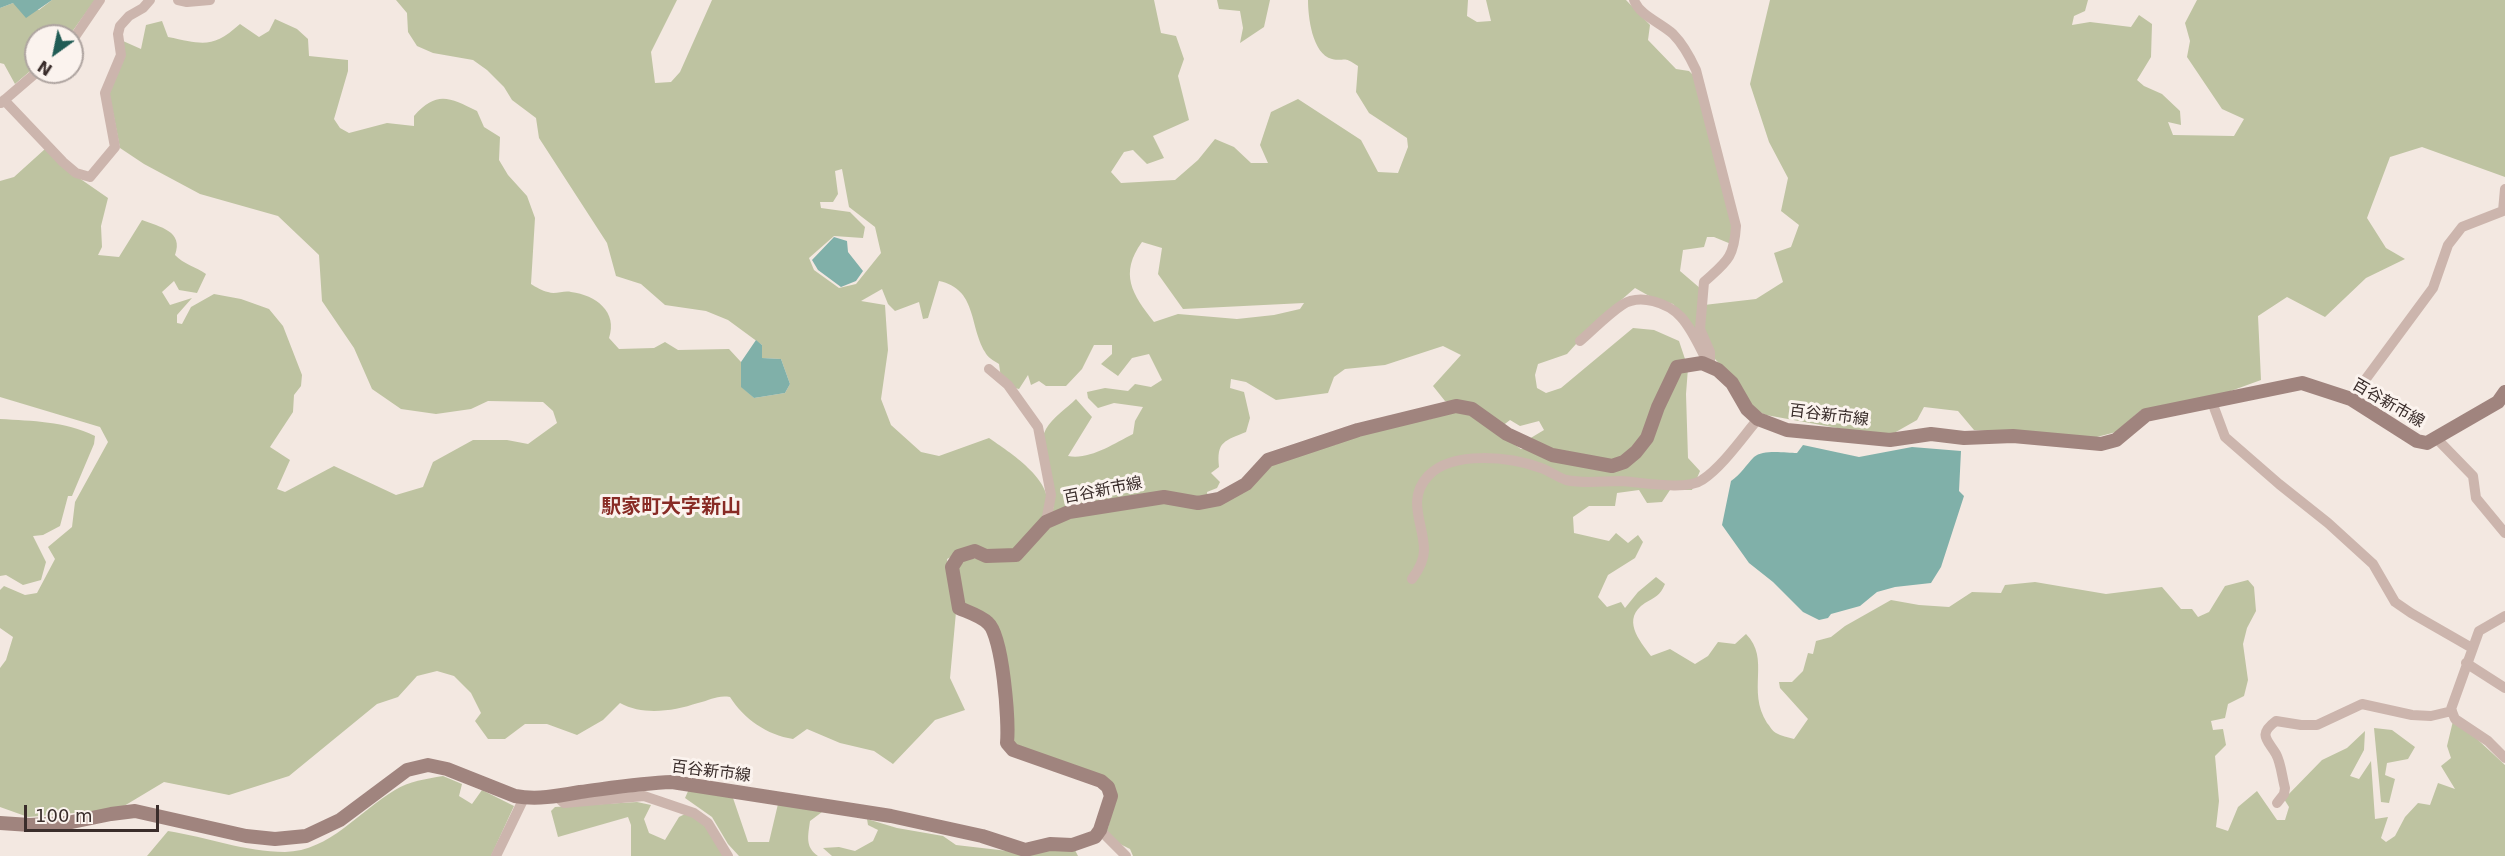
<!DOCTYPE html>
<meta charset="utf-8">
<style>
body{margin:0}
#map{position:relative;width:2505px;height:856px;overflow:hidden;background:#f3e8e1;font-family:"DejaVu Sans",sans-serif}
canvas{display:block}
.north{position:absolute;left:24px;top:24px;width:60px;height:60px;box-sizing:border-box;background:#fbf3ee;border:2px solid #aea4a0;border-radius:50%;rotate:213deg;font-size:16px;font-weight:700;line-height:24px;text-align:center;color:#3a2d2b}
.north::after{content:'';display:block;margin:auto;width:21px;height:27px;background:#215c55;clip-path:polygon(50% 0,100% 100%,50% 72%,0 100%)}
.scale{position:absolute;left:24px;top:805px;width:135px;height:27px;box-sizing:border-box;border:3px solid #3a2d2b;border-top:0;padding-left:8px;font-size:18px;line-height:21px;white-space:nowrap;color:#3a2d2b;-webkit-text-stroke:4px #fbf3ee;paint-order:stroke}
</style>
<div id="map">
<canvas width="2505" height="856"></canvas>
<div class="north">N</div>
<div class="scale">100 m</div>
</div>
<script>
const ctx = document.querySelector('canvas').getContext('2d');
ctx.lineJoin = 'round';
function fill(path, color) { ctx.fillStyle = color; ctx.fill(path, 'evenodd'); }
function stroke(path, color, width, dash) { ctx.strokeStyle = color; ctx.lineWidth = width; ctx.lineCap = dash ? 'butt' : 'round'; ctx.setLineDash(dash || []); ctx.stroke(path); }
function drawText(font, color, halo, rows, align = 'center') {
  ctx.font = font + ' "DejaVu Sans","Noto Sans JP",sans-serif'; ctx.lineWidth = 6; ctx.setLineDash([]); ctx.textBaseline = 'middle'; ctx.strokeStyle = halo; ctx.fillStyle = color; for (const [text, x, y, turn = 0] of rows) {
    ctx.save(); ctx.translate(x, y); ctx.rotate((+turn || 0) * Math.PI / 180); ctx.textAlign = isNaN(turn) ? turn : align; if (halo) ctx.strokeText(text, 0, 0); ctx.fillText(text, 0, 0); ctx.restore();
  }
}
const green = new Path2D(`
 M52,0H95L69,36H36V66L15,84L4,64L0,63V8L13,3L39,10Z
 M396,0H677L651,52L655,83L671,82L680,72L712,0H1154L1161,33L1176,36L1184,59L1178,76L1189,120L1153,136L1164,158L1147,164L1133,150L1124,152L1111,172L1121,183L1175,180L1198,160L1215,139L1234,147L1251,163H1268L1260,145L1271,112L1298,99L1361,140L1378,172L1398,173L1408,147L1407,138L1369,113L1356,92L1358,66C1342,55 1346,62 1332,59C1312,54 1308,16 1308,0H1468L1467,16L1477,22L1491,21L1486,0H1626L1650,25L1648,40L1676,69L1689,71L1697,79L1733,229L1731,244L1714,237H1707L1704,247L1683,250L1680,271L1701,289L1699,330L1707,351L1673,304L1651,297L1635,288L1596,322L1567,354L1538,364L1535,375L1537,388L1546,393L1561,388L1633,328L1654,330L1679,341L1688,368L1686,394L1688,458L1700,471L1692,490H1670L1662,502L1647,503L1639,490L1617,493L1615,506H1589L1573,517L1574,533L1609,541L1616,533L1628,543L1638,535L1643,542L1635,558L1608,575L1598,597L1607,607L1621,602L1625,608L1638,592L1656,577L1665,584C1660,596 1655,597 1645,603C1621,619 1639,640 1651,656L1670,649L1695,664L1708,656L1718,642L1735,644L1746,634C1771,659 1746,690 1767,723C1770,726 1772,731 1776,733C1781,736 1788,737 1794,739L1808,719L1780,688L1779,682H1792L1803,671L1808,653L1813,654L1816,641L1831,637L1845,626L1891,600L1919,605L1949,607L1972,592L2001,593L2005,585L2035,582L2106,594L2162,587L2181,609H2192L2198,617L2209,612L2225,586L2248,580L2254,587L2256,611L2247,628L2243,644L2248,680L2244,696L2228,704L2225,718L2211,721L2213,730L2223,729L2226,745L2215,756L2219,801L2216,827L2228,831L2238,807L2257,791L2277,820H2285L2289,807L2284,799L2322,760L2347,748L2365,731L2364,750L2350,776L2359,779L2371,761L2375,819L2388,817L2381,838L2386,842L2395,836L2405,817L2418,803L2430,805L2438,783L2455,789L2441,766L2451,758L2447,746L2453,721L2477,739L2505,765V856H1133L1130,849L1104,836L1108,828L1117,793L1107,778L1008,742L1012,703L998,636L990,619L961,604L955,569L964,558L1019,560L1051,525L1066,517L1137,500H1160L1192,507L1214,506L1250,485L1269,462L1330,441L1335,445L1354,433L1418,419C1433,422 1438,415 1451,409L1470,414L1521,449H1534L1529,439L1544,430L1539,421L1520,426L1510,420L1501,427L1474,405L1445,401L1433,386L1461,355L1443,346L1385,365L1345,369L1334,377L1328,393L1276,400L1246,382L1231,379L1230,388L1244,392L1250,418L1246,432C1225,441 1216,441 1219,467L1211,473L1220,482L1217,488L1207,492L1208,499L1139,494L1069,511L1050,519C1067,479 1028,464 1046,429C1052,418 1067,408 1076,399L1092,417L1068,456C1090,460 1113,444 1133,434L1135,421L1143,407L1114,403L1098,408L1088,398L1087,392L1105,388L1128,391L1135,384L1151,387L1162,380L1149,354L1132,358L1118,376L1101,364L1112,354V345H1094L1082,369L1066,386H1046L1039,381L1031,385L1028,375L1019,389L1002,385L999,364C994,361 987,357 985,352C969,325 977,289 939,281L928,318L923,319L919,302L895,311L888,304L882,289L861,301L885,305L888,350L881,399L891,425L921,452L939,456L989,438C1009,452 1054,480 1047,509C1044,524 1025,539 1015,550L967,549L947,559L956,612L950,678L965,710L935,720L893,764L874,751L840,743L807,729L793,739C767,735 744,719 730,697C717,695 711,700 698,703C673,711 644,716 620,703L603,720L577,735L547,724H525L505,739H488L475,721L481,713L471,693L454,676L437,671L417,676L398,697L377,704L289,776L229,795L164,782L119,809L28,817L0,807V668L6,660L13,637L0,628V590L4,586L25,595L37,593L55,559L48,547L72,527L75,502L108,442L100,427L0,397V181L14,177L45,149L69,171L108,198L101,226L102,247L98,255L119,257L142,220C160,227 184,231 175,255C183,264 196,267 206,274L197,293L179,290L174,281L162,292L170,305L192,298L177,315V323L182,324L191,307L214,294L241,299L269,309L283,326L302,375L301,386L294,395L293,412L270,447L290,460L277,489L285,492L334,466L396,495L423,487L433,462L473,440H507L528,444L557,423L553,411L543,402L488,401L471,409L436,414L401,409L372,389L354,348L322,301L319,255L278,216L200,194L144,164L120,148L109,92L125,57L123,41L141,49L146,25L162,21L168,37C203,44 212,49 240,24L259,37L269,31L275,19L297,29L308,39L309,56L348,60V71L334,119L340,128L349,133L387,123L414,126V116C437,90 450,98 477,111L484,127L500,137L499,160L508,175L527,196L535,218L531,284C536,287 542,291 548,292C555,295 564,290 571,292C596,295 618,312 609,338L619,349L654,348L665,342L678,350L729,349L741,362L742,387L754,398L785,393L790,384L781,359L762,358V345L728,320L706,311L665,305L641,284L616,276L607,243L539,138L536,118L512,100L504,87L487,70L473,60L433,53L417,46L408,32L407,13ZM842,169L849,207L875,227L881,253L856,284L839,288L814,270L809,258L834,236L863,238L865,227L850,212L821,208L820,202H833L838,194L835,171ZM1142,242L1162,248L1158,274L1183,309L1304,303L1300,309L1274,315L1237,319L1178,314L1154,322C1132,294 1119,274 1142,242Z
 M1217,0H1270L1264,27L1240,43L1243,28L1240,11L1219,9Z
 M1770,0H2088L2085,11L2074,16L2072,25L2090,22L2131,27L2139,15L2152,24L2151,57L2137,80L2144,86L2162,94L2180,111L2181,125L2168,122L2173,135L2234,136L2244,119L2222,109L2187,57L2190,41L2185,23L2197,0H2505V177L2422,147L2390,157L2367,218L2386,248L2405,259L2366,278L2325,317L2287,297L2258,316L2261,380L2206,400L2141,410L2116,432L2093,438L1974,430L1958,411L1924,407L1917,420L1887,437L1766,415L1749,407L1732,378L1715,359L1705,333L1704,305L1756,299L1783,282L1774,253L1791,247L1799,225L1781,211L1788,178L1769,142L1750,84Z
 M0,419C33,421 64,421 95,436L94,444L72,496H68L60,526L43,535L33,536L46,562L41,580L23,585L6,575L0,576Z
 M2374,728L2392,730L2415,747L2408,759L2387,763L2385,775L2395,779L2389,803L2381,802Z
 M443,776L462,784L459,796L472,804L482,790L514,806L491,856H147L168,831C207,837 245,852 285,852C330,851 359,811 395,790C409,781 426,779 443,776Z
 M689,789L733,798L748,842H769L778,804L822,812L810,821C808,836 805,847 818,856H739L728,844L712,817L685,798Z
 M637,802L651,805L644,819L649,833L665,840L679,817L687,813L711,830L724,856H631V825L628,817L558,837L551,811L555,807Z
 M867,819L897,828L943,836L956,845L1025,853L1053,847L1075,850L1078,856H832L823,848L839,847L855,851L873,841L878,830L868,825Z`);
const water = new Path2D(`
 M0,0H52L26,18L13,3L0,8Z
 M834,237L847,241L848,252L863,271L856,281L841,287L818,270L812,260Z
 M756,340L762,345V358L781,359L790,384L785,393L754,398L741,387V362Z
 M1803,445L1859,457L1912,447L1961,451L1959,491L1964,496L1941,567L1931,583L1895,587L1877,592L1860,606L1831,614L1828,618L1819,620L1803,612L1773,582L1749,563L1722,525L1731,481C1741,474 1746,465 1754,457C1763,449 1786,453 1797,453Z`);
const street = new Path2D(`
 M178,0L187,2L210,0
 M1634,0C1639,15 1661,23 1673,34C1683,44 1690,57 1696,70L1736,226C1734,259 1726,262 1704,282L1700,329L1710,352V366
 M72,41L100,0
 M4,100L63,162L76,173L90,177L115,147L105,93L121,55L118,34L120,26L129,16L143,8L150,0
 M1,103L37,72
 M1580,341C1594,329 1607,315 1622,305C1640,293 1668,303 1681,317C1692,329 1699,346 1707,361
 M989,369L1008,385L1038,427L1051,495L1046,522
 M2351,399L2433,288L2448,245L2462,227L2503,211L2505,189
 M2212,402L2225,437L2279,484L2328,523L2373,564L2395,602L2411,613L2472,648
 M2437,439L2473,476L2476,498L2505,533
 M1412,579C1418,571 1424,561 1424,550C1424,524 1406,500 1428,476C1452,450 1511,457 1541,468C1550,471 1557,477 1566,480C1584,484 1603,481 1621,481C1640,482 1687,491 1702,480C1722,467 1742,438 1758,419
 M2505,616L2479,631L2451,709L2455,719L2488,741L2505,758
 M2466,663L2505,688
 M556,796L564,803L644,796L694,813L708,823L728,856
 M2277,803L2284,794L2285,788C2282,777 2281,763 2276,754C2268,740 2257,735 2276,721L2301,725H2317L2362,704L2412,715L2431,716L2452,711
 M1100,830L1126,856
 M496,856L524,798`);
const secondary = new Path2D(`
 M0,823L30,825L67,823L111,814L135,811L246,836L275,839L306,836L340,820L407,770L428,765L447,769L515,796C537,800 558,796 580,792C611,788 641,783 672,782L891,816L982,836L1025,850L1050,844L1072,845L1095,837L1100,830L1111,796L1108,787L1101,781L1013,750L1007,743C1009,722 1003,636 988,623C981,616 968,612 959,608L952,567L959,556L975,551L986,556L1016,555L1046,522L1069,512L1164,497L1198,503L1219,499L1246,484L1268,460L1358,430L1456,406L1472,409L1507,434L1552,455L1612,466L1624,462L1636,452L1647,438L1658,407L1677,367L1702,363L1718,370L1732,383L1747,409L1758,419L1787,430L1890,440L1931,434L1964,438L2013,436L2101,444L2116,440L2146,415L2302,383L2351,399L2417,441L2427,443L2498,402L2505,392`);
const streetNames = [
 ["百谷新市線",2388,404,30],
 ["百谷新市線",1829,416,7],
 ["百谷新市線",1103,491,-11],
 ["百谷新市線",711,772,7]
];
const quarterNames = [
 ["駅家町大字新山",671,508]
];
fill(green, '#bec3a1');
fill(water, '#80b0a9');
stroke(street, '#ccb5ad', 10);
stroke(secondary, '#a0847e', 14);
drawText('16px', '#3a2d2b', '#fbf3ee', streetNames);
drawText('bold 20px', '#882b25', '#fbf3ee', quarterNames);
</script>
